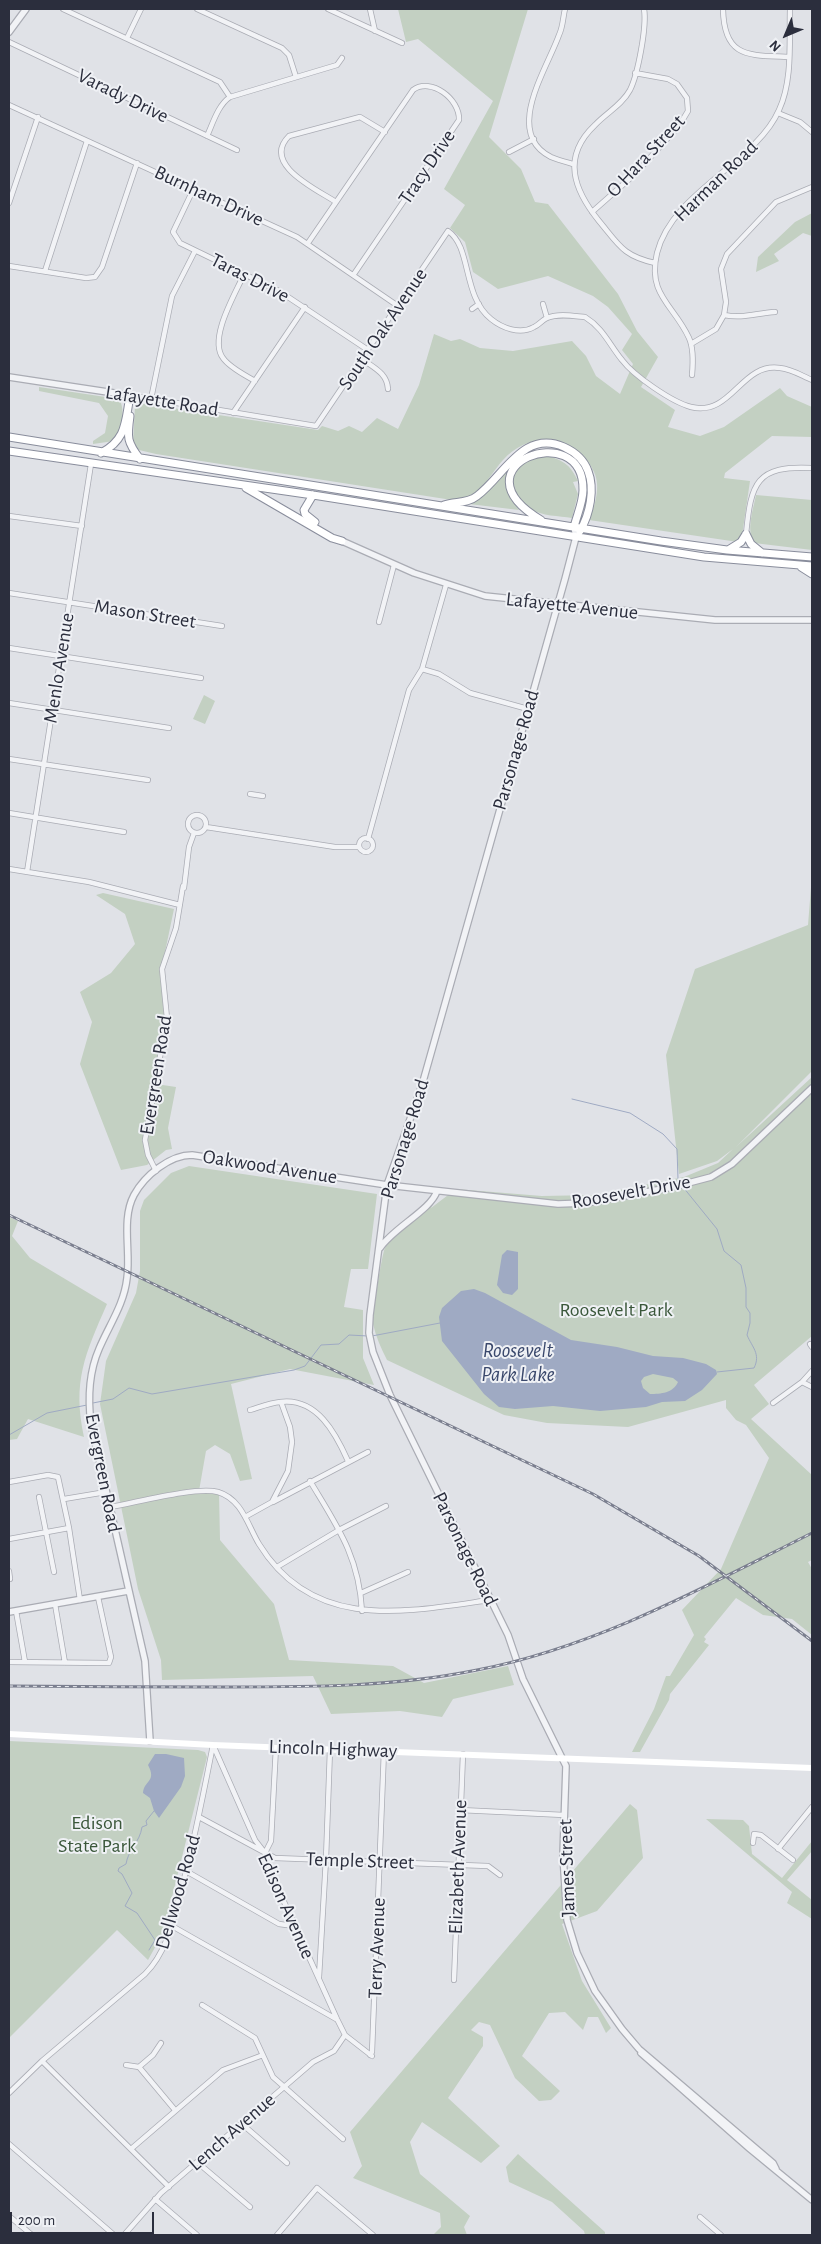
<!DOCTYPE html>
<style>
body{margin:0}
#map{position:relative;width:821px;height:2244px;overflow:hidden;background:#e0e2e7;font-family:"Alegreya Sans",sans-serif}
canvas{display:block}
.frame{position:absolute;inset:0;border:10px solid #2b2e3d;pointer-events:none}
.north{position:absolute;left:761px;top:10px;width:50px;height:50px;-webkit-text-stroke:4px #eff1f5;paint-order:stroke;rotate:225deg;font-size:14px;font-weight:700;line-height:20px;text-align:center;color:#2b2e3d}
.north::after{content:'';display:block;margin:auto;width:18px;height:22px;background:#2b2e3d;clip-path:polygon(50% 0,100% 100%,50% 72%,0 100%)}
.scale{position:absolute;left:10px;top:2212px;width:144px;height:22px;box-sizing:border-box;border:2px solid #2b2e3d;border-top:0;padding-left:6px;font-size:15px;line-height:18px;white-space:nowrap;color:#2b2e3d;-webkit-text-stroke:4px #eff1f5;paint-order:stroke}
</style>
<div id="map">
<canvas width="821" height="2244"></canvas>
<div class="frame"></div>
<div class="north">N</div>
<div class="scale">200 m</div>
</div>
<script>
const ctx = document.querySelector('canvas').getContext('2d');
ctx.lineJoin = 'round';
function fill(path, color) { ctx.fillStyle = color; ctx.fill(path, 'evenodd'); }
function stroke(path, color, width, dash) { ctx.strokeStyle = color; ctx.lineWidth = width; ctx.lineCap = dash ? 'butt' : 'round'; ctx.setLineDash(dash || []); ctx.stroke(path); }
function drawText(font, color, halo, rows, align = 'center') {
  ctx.font = font + ' "Alegreya Sans",sans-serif'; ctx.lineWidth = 4; ctx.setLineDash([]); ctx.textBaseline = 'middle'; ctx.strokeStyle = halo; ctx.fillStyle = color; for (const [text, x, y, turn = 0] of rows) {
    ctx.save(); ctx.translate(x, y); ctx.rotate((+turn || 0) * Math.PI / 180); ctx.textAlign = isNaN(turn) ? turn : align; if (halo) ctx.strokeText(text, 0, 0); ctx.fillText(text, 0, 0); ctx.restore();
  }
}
const green = new Path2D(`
 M398,9H528L489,137L521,169L535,202L548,204L618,294L637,331L658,357L641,387L675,410L668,427L700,436L724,427L780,388L787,396L812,407V437L772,436L725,473L724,478L750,481L742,536L738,542L589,520C595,505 601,487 594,472C588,459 579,451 568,445C547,433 519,442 503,460C486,479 481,499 452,500L156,454L139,450L133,443L135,406L139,403L318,430L322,426L338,431L349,426L362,432L377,418L398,429L419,385L434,334L451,341L460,339L480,348L513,351L572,341L586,356L596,376L620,394L633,364L622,350L632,334L608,307L593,296L548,276L498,289L473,272L465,242L450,228L465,205L444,189L493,101L418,39L406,42Z
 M812,213V236L803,233L774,254L779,261L756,272L758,257L795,222Z
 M39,387L119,399C126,410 122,431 114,441L93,444V441L105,433L108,416L99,403L39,391Z
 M544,455C563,460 570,464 578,481L573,482L578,494L572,518C559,516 542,516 530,509C525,507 522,502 519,498C501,474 523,461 544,455Z
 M514,463C512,487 499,482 519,510L469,504Z
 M756,495L812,500V550L754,543C746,530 753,510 756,495Z
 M204,695L215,701L205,724L193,719Z
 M812,875V1071L736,1147L812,1077V1336L754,1385L769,1404L751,1419L812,1475V1560L808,1562L812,1569V1635L792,1619L763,1615L736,1598L704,1637L706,1639L704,1642L709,1645L670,1694L669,1700L640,1752H632L654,1709L666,1676H670L694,1635L682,1610L721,1569L769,1458L746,1425L736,1420L726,1408V1400L628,1427L547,1423L504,1415L387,1360C381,1348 376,1337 373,1324C372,1317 382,1253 385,1248C395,1229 423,1219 435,1200L431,1208L456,1189L542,1196L594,1195L684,1177L718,1163L733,1149L717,1161L679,1174L666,1055L695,969L808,925Z
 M103,893L174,909L161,971L167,1017L156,1084L176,1087L168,1128L172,1149L166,1150L147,1165L121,1170L80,1064L92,1022L80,992L111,973L135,944L125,914L96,895Z
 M189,1166L377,1194L368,1269H351L344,1307L363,1310V1358L374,1385L290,1369L231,1384L252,1479L240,1481L230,1454L215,1445L206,1451L199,1491L219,1493L220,1540L274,1604L289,1660L393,1666L424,1683L508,1666L514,1685L453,1699L442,1717L400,1711L331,1714L313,1676L162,1680L161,1660L138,1589L100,1404L106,1361L136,1293L140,1271V1211L144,1200L171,1173Z
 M9,1217L18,1221L12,1236L30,1258L107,1304C85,1354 72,1382 84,1437L28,1419L17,1439L9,1440Z
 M9,1741L198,1750L205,1752L207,1757L163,1933L148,1960L117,1930L9,2038Z
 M630,1804L637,1810L643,1858L597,1911L562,1924L582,1981L611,2028L606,2033L598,2017H588L583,2030L565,2012L549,2013L522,2056L560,2091L551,2100L539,2101L515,2078L490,2025L479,2022L471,2030L483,2037V2046L448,2098L500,2146L481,2163L422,2122L410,2142L420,2174L470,2216L464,2227L467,2235H433L441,2227L440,2213L353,2178L362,2166L350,2132Z
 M706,1819L743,1820L749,1826L752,1854L782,1878L812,1841V1851L787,1880L812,1900V1919L787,1903L792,1892Z
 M518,2154L605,2232V2235H585L584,2231L552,2202L509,2182L506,2167Z`);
const water = new Path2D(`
 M507,1250L518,1252V1289L512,1295L503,1293L497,1285L502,1255Z
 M474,1289L485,1293L571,1340L617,1347L653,1356L683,1358L706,1364L716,1370L717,1374L702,1390L685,1401L662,1402L646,1407L600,1411L553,1406L515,1409L499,1407L484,1394L442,1341L439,1317L442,1308L461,1291ZM653,1374L673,1378L678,1382C673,1393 661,1394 650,1394L643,1388L641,1381L644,1377Z
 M166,1754L184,1758L185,1776L181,1787L159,1818L154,1811L150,1798L143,1793C144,1780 157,1782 148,1765L155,1754Z`);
const stream = new Path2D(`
 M572,1099L630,1113L663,1134L677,1149L678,1179L681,1183
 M683,1187L717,1229L724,1251L741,1265L746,1288V1307L750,1313V1323L747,1335C752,1347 761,1354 754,1368L717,1372
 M372,1336L440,1323
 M93,1403L113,1399L129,1388L152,1394L294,1370L305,1366L321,1345L339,1344L349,1335L368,1336
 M9,1435L47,1413L87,1405
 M149,1950L155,1940L137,1913L125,1906L132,1893L122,1874L118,1871L119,1868L126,1864C128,1850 140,1842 142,1827L147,1825L146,1821L154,1811`);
const minor = new Path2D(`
 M63,9L220,82L230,97
 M197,9L282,48L289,55L296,77
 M328,9L402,43
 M370,9L375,31
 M565,9C563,17 563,27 559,35C547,69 503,133 551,157C558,160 566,162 573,164
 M644,9C647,26 638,74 630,90C622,105 606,113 595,125C561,157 574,190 599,221C619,245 623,256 655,263
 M723,9C724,58 748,55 788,57
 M127,38L141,9
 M9,42L237,150
 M9,105L297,237L398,306
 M778,113L800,122L812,132
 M207,136C213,123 218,105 230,97L337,65L342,58
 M509,152L534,139
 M193,190L173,232L180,243L279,291L368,350
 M336,202C316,189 261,164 289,136L360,117L385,132
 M9,203L38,117
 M592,212L635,174L679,126L688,111L687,98L677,84L668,79L635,73
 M308,243L413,90C431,77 460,99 459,120L354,274
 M9,266L86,278L95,277L102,267L137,163
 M45,271L87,141
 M244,274C236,293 208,338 223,358C230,368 245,375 255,381
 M543,304L547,318
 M472,309L479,304
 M724,315C743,319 756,313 775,312
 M691,344L716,329L724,315L726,302L721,269L727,254L776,202L812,187
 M362,359C374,368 387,373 388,389
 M692,375C693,364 694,349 689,338C674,305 647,295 657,253C672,192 756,163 779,110C793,80 789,41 790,9
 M134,396L316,426L448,231C472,247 462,296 491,319C502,328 520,335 534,327C539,325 542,320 547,318C558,313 574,316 585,317C603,328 609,344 622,360C634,376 672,402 691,407C732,417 741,362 780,368C792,369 802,376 812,380
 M151,399L172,296L195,251
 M233,413L305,307
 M9,516L82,526
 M746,534C751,483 756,465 812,468
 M9,593L222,626
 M379,622L394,565
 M9,648L201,678
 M422,669L439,674L470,693L528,709
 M9,703L169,728
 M9,759L148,780
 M250,794L263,796
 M9,813L124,832
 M188 824a9 9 0 1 1 18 0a9 9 0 1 1-18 0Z
 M206,827L335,847H359
 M359 845a7 7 0 1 1 14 0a7 7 0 1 1-14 0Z
 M368,839L409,690L422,669L446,585
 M9,869L89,882L180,905
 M27,872L91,464
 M184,888L189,847L194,833
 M156,1171L148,1155L145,1140L167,1018L162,969L176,928L183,886
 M810,1344L812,1347
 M802,1382L812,1371
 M773,1403L802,1382L812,1387
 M250,1410C260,1407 270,1403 280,1402C317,1397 336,1434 348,1461
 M310,1481C337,1526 359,1556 362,1611
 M9,1482L48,1475L58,1477L69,1528L80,1600
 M39,1497L54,1572
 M64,1499L106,1492
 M273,1502L368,1452
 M110,1507C135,1503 196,1486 218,1492C242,1499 248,1526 259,1544C313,1632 405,1612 490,1600
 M245,1517L272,1502L288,1471L292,1442L290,1427L281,1402
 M9,1539L69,1528
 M277,1567L339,1530L386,1506
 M9,1571L10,1579
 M361,1593L408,1572
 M55,1604L65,1663
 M16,1611L25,1662
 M9,1662L109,1663L111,1657L98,1597
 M213,1745L255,1840L265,1853L271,1873L337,2019L345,2035L372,2056
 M460,1810L564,1815
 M199,1817L275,1858L488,1866L500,1875
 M753,1843L754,1834L761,1835L793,1860
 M778,1849L812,1807
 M265,1853L271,1841L276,1747
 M186,1871L279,1924L294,1926
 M172,1926L336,2019
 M319,1977L326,1859L330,1749
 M454,1980L463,1754
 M202,2005L255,2038L273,2077L343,2139
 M370,2055L372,2052L384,1750
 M42,2061L169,2187
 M126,2065L139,2067L175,2110
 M139,2067L153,2055L161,2043
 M9,2093L42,2061L145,1974C169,1950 174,1915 183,1883C195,1838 204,1791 213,1745
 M242,2124L287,2163
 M9,2144L114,2235
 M131,2149L223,2070L263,2055
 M197,2162L250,2207
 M155,2199L197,2235
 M9,2216L32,2235
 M700,2217L721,2235
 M124,2235L161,2193L313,2062L334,2051L345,2035
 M277,2235L317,2188L373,2235`);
const tertiary = new Path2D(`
 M9,32L26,9
 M9,377L134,396
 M574,527L576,537L565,579L422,1085L387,1185L370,1315L369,1333L373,1352L390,1395L508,1635L523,1679L566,1766L563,1855L567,1920L577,1953L595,1991L622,2029L639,2049L773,2163L776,2169
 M342,541L414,573L485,596L715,620H812
 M380,1248C393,1228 431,1210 437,1191
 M9,1612L128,1591
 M150,1741L145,1661L91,1424C88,1400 89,1372 99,1349C109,1325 124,1305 127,1278C131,1252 121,1219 134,1195C145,1175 170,1155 192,1155L387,1185L558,1204L586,1203L673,1187L711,1177L732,1164L812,1088
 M641,2053L750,2149L812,2200`);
const secondary = new Path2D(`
 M9,1734L213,1745L812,1768`);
const trunk = new Path2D(`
 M130,416C127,438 127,442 140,459
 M9,437L661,541L727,550L812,557
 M9,451L313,495L704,557L812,566
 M101,453C127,439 125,422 130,396
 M246,488L332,538L342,541
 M313,495L304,510L305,514L315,522
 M444,505C455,501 467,504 477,496C504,476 523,429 564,447C575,452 584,460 588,471C595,489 590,514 580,531
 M541,520C450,466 584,416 583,490C583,502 577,515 574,527
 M746,534L751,544L762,553
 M728,550L741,542L746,534
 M801,567L812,574`);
const rail = new Path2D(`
 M9,1215L593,1494L699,1556L812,1641
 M9,1686C81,1687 154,1687 226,1687C310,1687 394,1687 477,1670C596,1647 704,1587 812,1533`);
const streetNames = [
 ["Varady Drive",123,96,26],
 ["O Hara Street",646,156,-47],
 ["Tracy Drive",427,167,-56],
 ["Harman Road",716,181,-44],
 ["Burnham Drive",209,196,25],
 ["Taras Drive",250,278,27],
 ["South Oak Avenue",383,329,-56],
 ["Lafayette Road",162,401,9],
 ["Lafayette Avenue",572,606,6],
 ["Mason Street",145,614,9],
 ["Menlo Avenue",59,668,-81],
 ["Parsonage Road",516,750,-74],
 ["Evergreen Road",156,1075,-81],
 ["Parsonage Road",405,1139,-73],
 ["Oakwood Avenue",270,1167,9],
 ["Roosevelt Drive",631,1192,-10],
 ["Evergreen Road",103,1473,79],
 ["Parsonage Road",465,1549,64],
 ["Lincoln Highway",333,1749,2],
 ["Temple Street",360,1861,2],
 ["Elizabeth Avenue",458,1867,-88],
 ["James Street",567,1868,-92],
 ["Dellwood Road",178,1892,-74],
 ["Edison Avenue",286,1906,66],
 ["Terry Avenue",377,1948,-88],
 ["Lench Avenue",232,2132,-41]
];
const parkNames = [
 ["Roosevelt Park",616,1310],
 ["Edison",97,1823],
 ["State Park",97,1846]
];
const waterNames = [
 ["Roosevelt",518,1351],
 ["Park Lake",518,1375]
];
fill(green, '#c3d0c2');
fill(water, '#9faac3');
stroke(stream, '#9faac3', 1);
stroke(minor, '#aaacb4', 6);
stroke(tertiary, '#aaacb4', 8);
stroke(trunk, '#898d9c', 9);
stroke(minor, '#f2f3f6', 4.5);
stroke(tertiary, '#f2f3f6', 5.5);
stroke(secondary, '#fff', 6);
stroke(trunk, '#fff', 7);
stroke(rail, '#7b7f8f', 3);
stroke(rail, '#eff1f5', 1, [4]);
drawText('20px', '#2b2e3d', '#eff1f5', streetNames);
drawText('20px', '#3a573a', '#eff1f5', parkNames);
drawText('italic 21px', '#3a486c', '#eff1f5', waterNames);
</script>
